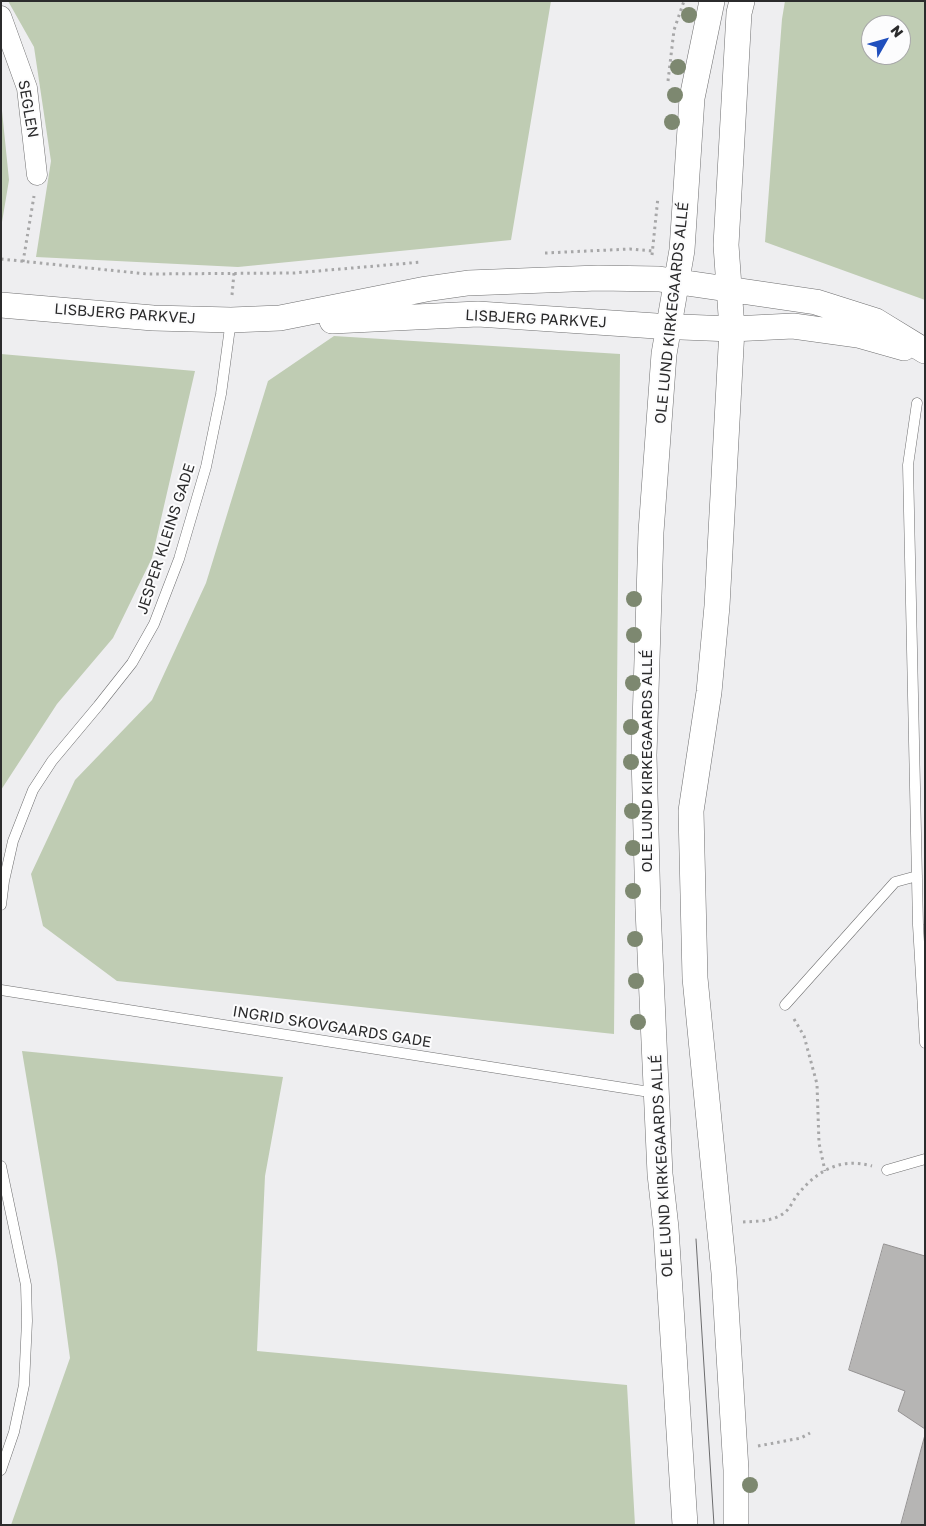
<!DOCTYPE html>
<meta charset="utf-8">
<style>
body{margin:0}
#map{position:relative;width:926px;height:1526px;overflow:hidden;background:#eeeef0;font-family:"Golos Text",sans-serif}
canvas{display:block}
.frame{position:absolute;inset:0;border:2px solid #2b2b2c;pointer-events:none}
.north{position:absolute;left:861px;top:15px;width:50px;height:50px;box-sizing:border-box;background:#fcfcfd;border:1px solid #a8a8a9;border-radius:50%;rotate:52deg;font-size:14px;font-weight:700;line-height:20px;text-align:center;color:#2b2b2c}
.north::after{content:'';display:block;margin:auto;width:18px;height:22px;background:#204fbd;clip-path:polygon(50% 0,100% 100%,50% 72%,0 100%)}
</style>
<div id="map">
<canvas width="926" height="1526"></canvas>
<div class="frame"></div>
<div class="north">N</div>
</div>
<script>
const ctx = document.querySelector('canvas').getContext('2d');
ctx.lineJoin = 'round';
function fill(path, color) { ctx.fillStyle = color; ctx.fill(path, 'evenodd'); }
function stroke(path, color, width, dash) { ctx.strokeStyle = color; ctx.lineWidth = width; ctx.lineCap = dash ? 'butt' : 'round'; ctx.setLineDash(dash || []); ctx.stroke(path); }
function drawText(font, color, halo, rows, align = 'center') {
  ctx.font = font + ' "Golos Text",sans-serif'; ctx.lineWidth = 4; ctx.setLineDash([]); ctx.textBaseline = 'middle'; ctx.strokeStyle = halo; ctx.fillStyle = color; for (const [text, x, y, turn = 0] of rows) {
    ctx.save(); ctx.translate(x, y); ctx.rotate((+turn || 0) * Math.PI / 180); ctx.textAlign = isNaN(turn) ? turn : align; if (halo) ctx.strokeText(text, 0, 0); ctx.fillText(text, 0, 0); ctx.restore();
  }
}
const green = new Path2D(`
 M8,1H551L511,240L238,267L36,257L51,161L34,47Z
 M785,1H925V300L765,242L782,19ZM871,25H901V55H871Z
 M1,101L9,180L1,228Z
 M334,336L620,354L614,1034L117,981L43,926L31,874L75,780L152,700L206,583L268,381Z
 M1,354L195,371L152,558L113,638L57,704L1,790Z
 M22,1051L283,1077L265,1176L257,1351L627,1385L635,1525H11L70,1358L57,1262Z`);
const building = new Path2D(`
 M884,1244L925,1256V1429L898,1411L905,1391L849,1370Z
 M925,1435V1525H901Z`);
const path = new Path2D(`
 M668,81L674,30L684,1
 M545,253L630,249L653,251
 M652,255L658,197
 M1,259L147,274L294,273L422,262
 M23,262L34,196
 M232,295L234,273
 M794,1019L804,1036L817,1084L819,1143L825,1171
 M743,1222C757,1221 772,1222 784,1213C790,1209 793,1200 798,1194C817,1171 840,1157 872,1166
 M758,1446L801,1438L810,1433`);
const service = new Path2D(`
 M917,403L908,465L918,925L925,1043
 M1,905L4,881L13,841L33,790L52,761L98,706L132,663L154,624L179,559L206,467L221,394L231,320
 M1,990L656,1093
 M785,1005L895,882L917,876
 M1,1166L26,1285L27,1321L24,1385L14,1432L1,1470
 M887,1170L925,1159`);
const minor = new Path2D(`
 M1,16L27,88L37,175`);
const tertiary = new Path2D(`
 M1,305L153,318L231,320L280,318L426,289L468,283L598,278L659,279L816,302L876,321L925,351
 M332,321L478,314L656,326L732,329L793,326L858,335L904,348
 M685,1525L666,1228L660,1174L648,909L644,755L651,532L664,354L682,250L692,98L712,1
 M736,1525V1470L724,1273L695,978L691,811L709,692L717,606L732,329L726,245L739,13L742,1`);
const tram = new Path2D(`
 M696,1239L714,1525`);
const trees = [
 [689,15],
 [678,67],
 [675,95],
 [672,122],
 [634,599],
 [634,635],
 [633,683],
 [631,727],
 [631,762],
 [632,811],
 [633,848],
 [633,891],
 [635,939],
 [636,981],
 [638,1022],
 [750,1485]
];
const streetNames = [
 ["SEGLEN",28,109,80],
 ["OLE LUND KIRKEGAARDS ALLÉ",672,313,-84],
 ["LISBJERG PARKVEJ",125,314,4],
 ["LISBJERG PARKVEJ",536,319,3],
 ["JESPER KLEINS GADE",166,539,-72],
 ["OLE LUND KIRKEGAARDS ALLÉ",647,761,-90],
 ["INGRID SKOVGAARDS GADE",332,1027,9],
 ["OLE LUND KIRKEGAARDS ALLÉ",662,1166,-93]
];
fill(green, '#bfccb3');
fill(building, '#b6b5b4');
stroke(building, '#949292', 1);
stroke(service, '#6f6f70', 11);
stroke(minor, '#6f6f70', 21);
stroke(tertiary, '#6f6f70', 26);
stroke(path, '#a7a7a8', 3, [2.5, 4]);
stroke(service, '#fff', 10);
stroke(minor, '#fff', 20);
stroke(tertiary, '#fff', 25);
stroke(tram, '#6c6c6d', 1);
ctx.fillStyle = '#7d8870';
for (const [x, y] of trees) { ctx.beginPath(); ctx.arc(x, y, 8, 0, 2 * Math.PI); ctx.fill(); }
drawText('15px', '#2b2b2c', '#fcfcfd', streetNames);
</script>
